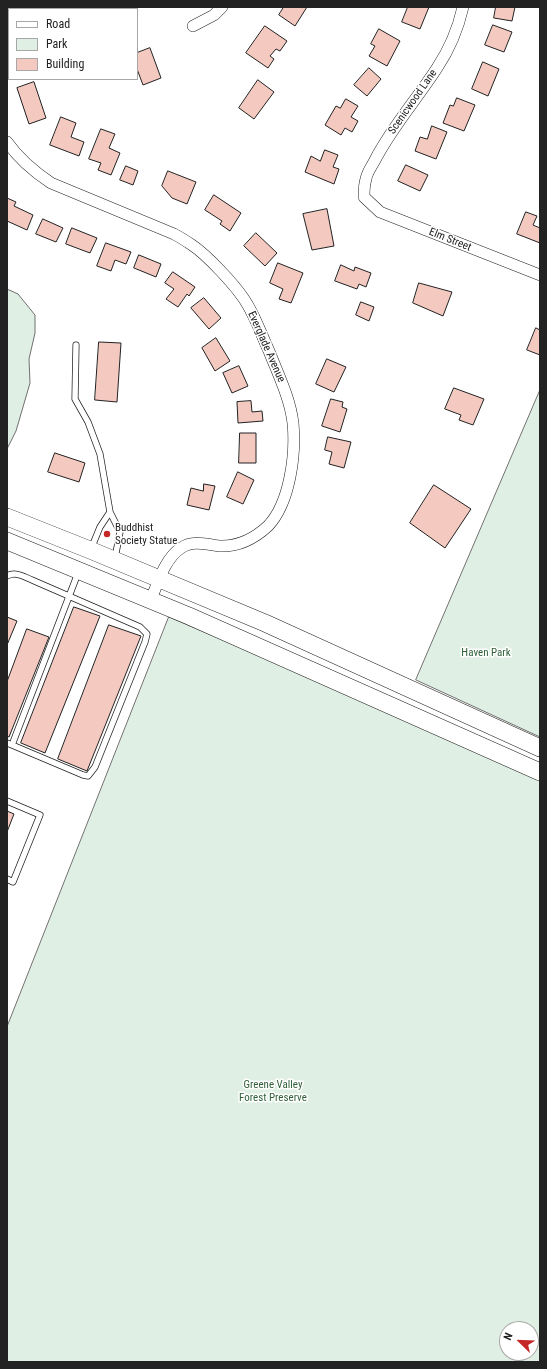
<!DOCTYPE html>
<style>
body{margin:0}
#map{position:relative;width:547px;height:1369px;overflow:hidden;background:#fff;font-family:"Roboto Condensed",sans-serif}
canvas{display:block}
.frame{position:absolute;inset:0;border:8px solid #222;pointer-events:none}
.legend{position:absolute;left:8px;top:8px;width:130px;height:72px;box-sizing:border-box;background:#fff;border:1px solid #a7a7a7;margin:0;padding:5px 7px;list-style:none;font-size:12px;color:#222}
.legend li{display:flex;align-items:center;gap:8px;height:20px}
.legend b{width:20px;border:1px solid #a7a7a7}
.north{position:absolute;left:499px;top:1321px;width:40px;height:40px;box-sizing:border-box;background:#fff;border:1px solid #a7a7a7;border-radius:50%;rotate:293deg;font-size:11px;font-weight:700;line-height:16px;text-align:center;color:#222}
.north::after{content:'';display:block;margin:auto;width:14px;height:18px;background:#c62828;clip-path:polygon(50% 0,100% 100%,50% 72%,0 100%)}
</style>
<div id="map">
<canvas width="547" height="1369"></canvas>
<div class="frame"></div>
<ul class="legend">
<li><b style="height:5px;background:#fff"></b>Road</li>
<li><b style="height:11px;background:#e0efe3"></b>Park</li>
<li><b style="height:11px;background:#f3c9c0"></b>Building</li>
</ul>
<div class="north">N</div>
</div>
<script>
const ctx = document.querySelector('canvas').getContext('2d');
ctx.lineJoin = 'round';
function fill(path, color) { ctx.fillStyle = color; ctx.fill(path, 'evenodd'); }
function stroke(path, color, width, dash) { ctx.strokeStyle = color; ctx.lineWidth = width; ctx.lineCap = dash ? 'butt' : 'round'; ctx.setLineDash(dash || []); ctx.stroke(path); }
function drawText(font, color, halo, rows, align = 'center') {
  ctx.font = font + ' "Roboto Condensed",sans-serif'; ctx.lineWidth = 3; ctx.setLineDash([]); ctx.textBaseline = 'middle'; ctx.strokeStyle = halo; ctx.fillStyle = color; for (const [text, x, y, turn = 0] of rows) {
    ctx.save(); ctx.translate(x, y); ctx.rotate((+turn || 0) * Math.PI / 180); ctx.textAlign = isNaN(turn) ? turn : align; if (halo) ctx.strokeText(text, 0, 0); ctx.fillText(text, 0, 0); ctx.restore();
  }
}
const green = new Path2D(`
 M7,289L18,294L35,315V333L29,359L30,383L16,431L7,449Z
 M540,390V737L416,680Z
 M169,617L540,775V1362H7V1027ZM507,1329H531V1353H507Z`);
const building = new Path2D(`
 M41,7H59L58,9H40Z
 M107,7H127V9H106Z
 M284,7H307L295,26L279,15Z
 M408,7H429L420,29L402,22Z
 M496,7H515L512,21L494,18Z
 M493,25L512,32L504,52L485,45Z
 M265,26L287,41L280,51L276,49L270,56L274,59L268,68L246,53Z
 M379,29L400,41L387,66L369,56L375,46L371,44Z
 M150,48L161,78L143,85L137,69V53Z
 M483,62L499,69L488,96L472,89Z
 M369,68L381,79L367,96L354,85Z
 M258,80L274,92L254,119L239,108Z
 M34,82L46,118L29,124L17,88Z
 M457,98L475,105L464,131L443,123L450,105L453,106Z
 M346,99L358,106L351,117L358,121L352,132L345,128L341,135L325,125L336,106L340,108Z
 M61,117L76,123L71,137L84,142L79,156L50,145Z
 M432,126L447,132L436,159L415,151L420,137L427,139Z
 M101,129L115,134L109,148L120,153L111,175L98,170L101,163L89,159Z
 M325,150L338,155L333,167L339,169L334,184L305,172L311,156L320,161Z
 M406,165L428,175L420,191L398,181Z
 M126,166L138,171L133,185L120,180Z
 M168,171L196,182L187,204L172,198L162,186Z
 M214,195L241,213L230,231L220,224L222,221L205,210Z
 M7,198L16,202L14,206L33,215L27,230L7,221Z
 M327,209L334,246L312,250L303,214Z
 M526,212L537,216L533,225L540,228V243L517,234Z
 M43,219L63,228L56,242L36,234Z
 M72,228L97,238L90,253L66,244Z
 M256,233L277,253L265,266L244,246Z
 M106,243L131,252L126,264L115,260L111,271L97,266Z
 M139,255L161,264L156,277L134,268Z
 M278,263L303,273L291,303L279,299L283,289L270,283Z
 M341,265L354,271L355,267L371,273L366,287L359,284L357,289L335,281Z
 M173,272L195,287L189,296L187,294L178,307L166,299L174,289L165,283Z
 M419,283L452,292L443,316L413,303Z
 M204,298L221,318L209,329L191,308Z
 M361,302L374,307L369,321L356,315Z
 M536,328L540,330V355L527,350Z
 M216,338L230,361L215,371L202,348Z
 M99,342L121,343L117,402L95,400Z
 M327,359L346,367L334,392L316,384Z
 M239,366L248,386L232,393L223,373Z
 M454,388L484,399L473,425L459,420L461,415L445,409Z
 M331,399L343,402L342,407L347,409L340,432L322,426Z
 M251,401L252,412L262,411L263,421L238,423L237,402Z
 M240,433H256V463H239Z
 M328,437L351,442L344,468L329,464L332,452L325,450Z
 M55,453L85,463L79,482L48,472Z
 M238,472L254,480L243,504L227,497Z
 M204,484L215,486L209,510L187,505L191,488L203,491Z
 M434,485L471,509L445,548L410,523Z
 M74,607L100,616L45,753L21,743Z
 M7,617L17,621L7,645Z
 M109,625L141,636L87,771L58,759Z
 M27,629L49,637L9,737L7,736V682Z
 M7,811L14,814L7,832Z`);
const lane = new Path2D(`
 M76,345L75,399L88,422L100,454L110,512
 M91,549L100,527L110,512L120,532L115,558
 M7,576C16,571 24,577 32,580L140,627L147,634L145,642L95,767L88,776L83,775L12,745
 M7,743L12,745L78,573
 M7,801L40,815L13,882L7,879`);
const street = new Path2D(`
 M463,7C458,29 449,50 437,68C417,99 392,127 375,160C372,166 367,172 366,179C364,185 364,191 364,197L380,212L540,275
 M193,26L214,15L222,7
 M7,142C19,159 33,171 51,183L174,234C180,237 186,241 192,245C207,255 234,284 244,299C255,315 261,334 269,351C278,374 290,398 293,423C296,454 290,503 268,526C254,539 239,547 219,546C206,544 192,540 181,548C165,558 158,583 151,599`);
const primary = new Path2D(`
 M7,517L90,550L265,623L540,748
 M7,541L189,616L540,772`);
const markers = [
 [107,534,4,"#c62828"]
];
const streetNames = [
 ["Scenicwood Lane",413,102,-55],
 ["Elm Street",450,240,22],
 ["Everglade Avenue",266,347,66]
];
const poiNames = [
 ["Buddhist",115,528],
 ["Society Statue",115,541]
];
const parkNames = [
 ["Haven Park",486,653],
 ["Greene Valley",273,1085],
 ["Forest Preserve",273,1098]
];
fill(green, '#e0efe3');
stroke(green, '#6f6f6f', 1);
fill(building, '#f3c9c0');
stroke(building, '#222', 1);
stroke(lane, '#222', 7);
stroke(street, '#222', 12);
stroke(primary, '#222', 18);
stroke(lane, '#fff', 5.5);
stroke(street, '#fff', 11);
stroke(primary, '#fff', 17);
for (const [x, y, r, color] of markers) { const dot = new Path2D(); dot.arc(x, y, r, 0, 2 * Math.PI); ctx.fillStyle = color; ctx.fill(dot); stroke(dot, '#fff', 1.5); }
drawText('11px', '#222', '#fff', streetNames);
drawText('11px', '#222', '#fff', poiNames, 'left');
drawText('11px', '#2f5e38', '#fff', parkNames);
</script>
